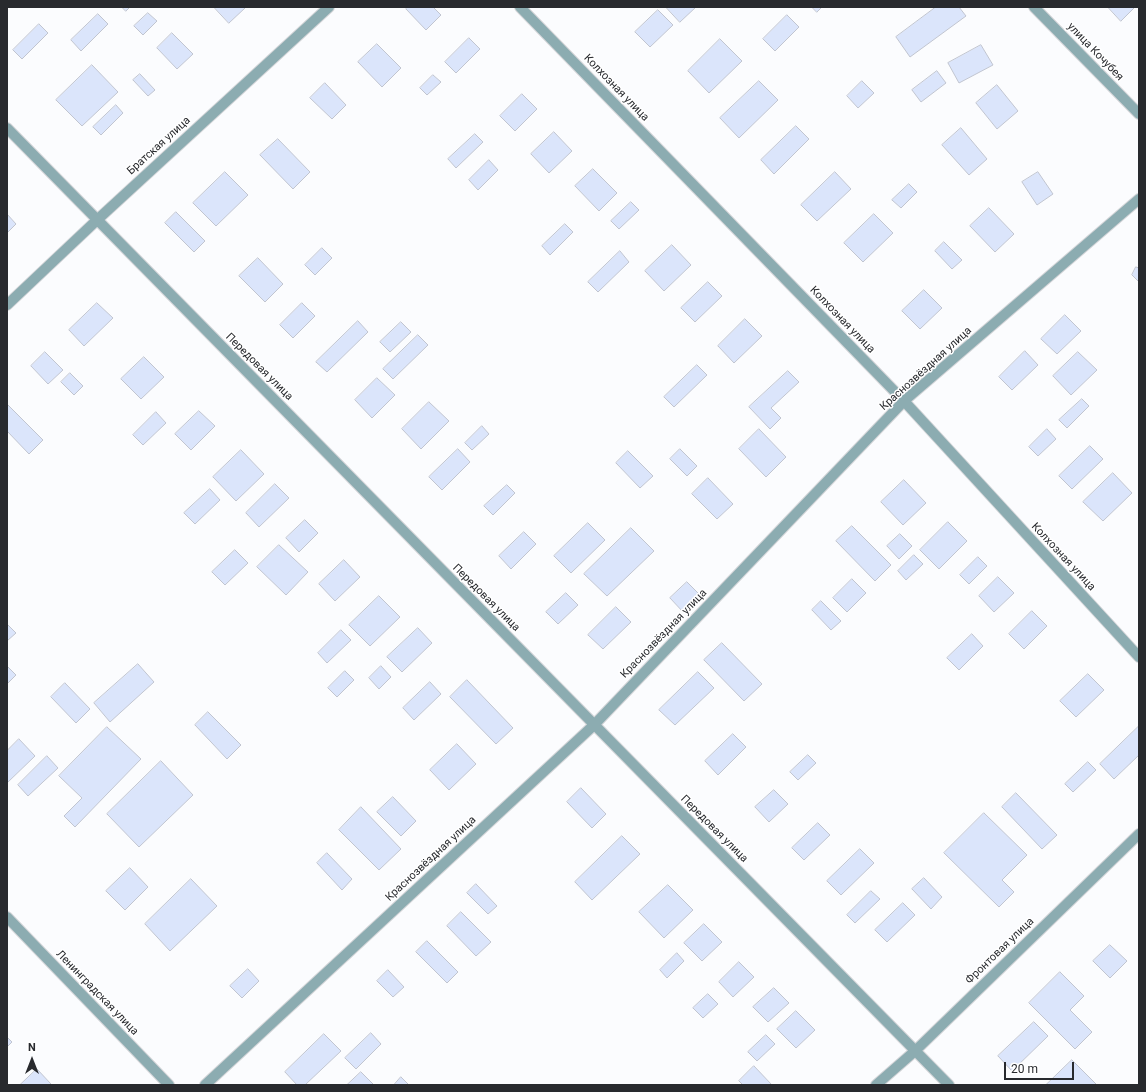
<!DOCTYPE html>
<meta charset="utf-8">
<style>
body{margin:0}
#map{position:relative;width:1146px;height:1092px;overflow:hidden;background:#fbfcfe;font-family:Roboto,sans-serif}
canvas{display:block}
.frame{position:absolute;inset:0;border:8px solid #282a2e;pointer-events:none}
.north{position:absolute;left:12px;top:1040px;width:40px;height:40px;-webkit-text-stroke:3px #fff;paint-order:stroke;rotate:0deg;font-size:11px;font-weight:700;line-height:16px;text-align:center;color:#282a2e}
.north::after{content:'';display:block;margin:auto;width:14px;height:18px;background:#282a2e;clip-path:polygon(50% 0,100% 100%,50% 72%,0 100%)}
.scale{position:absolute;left:1004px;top:1062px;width:70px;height:18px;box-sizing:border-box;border:2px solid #282a2e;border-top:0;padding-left:5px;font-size:12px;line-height:14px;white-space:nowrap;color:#282a2e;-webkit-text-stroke:3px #fff;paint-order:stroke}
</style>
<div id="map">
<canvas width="1146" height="1092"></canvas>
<div class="frame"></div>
<div class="north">N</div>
<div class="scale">20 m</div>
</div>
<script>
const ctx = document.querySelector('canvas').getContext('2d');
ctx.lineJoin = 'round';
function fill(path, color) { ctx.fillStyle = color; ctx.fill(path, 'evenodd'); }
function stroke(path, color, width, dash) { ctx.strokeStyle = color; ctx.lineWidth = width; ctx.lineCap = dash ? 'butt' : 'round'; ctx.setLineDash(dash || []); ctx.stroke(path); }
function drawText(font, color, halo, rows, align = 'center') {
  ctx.font = font + ' Roboto,sans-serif'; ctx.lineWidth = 3; ctx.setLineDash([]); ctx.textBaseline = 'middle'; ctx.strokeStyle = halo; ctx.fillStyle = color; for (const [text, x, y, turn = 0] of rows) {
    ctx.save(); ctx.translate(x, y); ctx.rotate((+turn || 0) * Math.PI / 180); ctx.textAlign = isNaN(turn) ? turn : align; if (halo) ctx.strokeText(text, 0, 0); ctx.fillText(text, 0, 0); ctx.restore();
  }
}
const building = new Path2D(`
 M122,7H130L126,11Z
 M214,7H245V8L229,23Z
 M408,7H433L441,15L426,30L406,9Z
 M666,7H696L680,22Z
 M812,7H822L817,12Z
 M936,7H959L966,16L910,57L896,37Z
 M1108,7H1135L1121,21Z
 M658,10L673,25L650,47L635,32Z
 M148,13L157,21L143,35L134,26Z
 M98,14L108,24L81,51L71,40Z
 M787,15L799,27L775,51L763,39Z
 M39,24L48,33L22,59L13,50Z
 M172,33L193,54L177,69L157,48Z
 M469,38L480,49L456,73L445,62Z
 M720,39L742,61L709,93L688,71Z
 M377,44L401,68L382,87L358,62Z
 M981,45L993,65L959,83L948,63Z
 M92,65L118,92L82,126L56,100Z
 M937,71L946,83L921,102L912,90Z
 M140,74L155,90L148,96L133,80Z
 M433,75L441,82L427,95L420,88Z
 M759,81L778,100L739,138L720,118Z
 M862,81L874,93L858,108L847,96Z
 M325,83L346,105L332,119L310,98Z
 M997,85L1018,111L997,129L976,103Z
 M522,94L537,109L515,131L500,116Z
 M116,105L123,113L101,135L93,127Z
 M796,126L809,139L774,174L761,160Z
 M961,128L987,159L969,175L942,145Z
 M554,132L572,151L549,173L531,154Z
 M475,134L483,142L456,168L448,159Z
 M278,139L310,172L293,189L260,155Z
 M489,160L498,170L478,190L469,180Z
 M593,169L617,193L599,211L575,186Z
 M225,172L248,195L216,226L193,203Z
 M835,172L851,189L817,221L801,205Z
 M1038,172L1053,194L1037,205L1022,182Z
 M909,184L917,192L901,208L892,200Z
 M631,202L639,210L619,229L611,221Z
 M989,208L1014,234L995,252L970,226Z
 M176,212L205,241L194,252L165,223Z
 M7,214L16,224L7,233Z
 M874,214L893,233L863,262L844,243Z
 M565,224L573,232L550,255L542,246Z
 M944,242L962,260L952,269L935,251Z
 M672,245L691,265L664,291L645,271Z
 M322,248L332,258L315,275L305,265Z
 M620,251L629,262L598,292L588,282Z
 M258,258L283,284L265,302L239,276Z
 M1136,267L1139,268V282L1132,275Z
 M708,282L722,296L695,322L681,308Z
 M924,290L942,308L920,329L902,311Z
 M97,303L113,318L84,346L69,330Z
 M302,303L315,316L293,338L280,325Z
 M1065,315L1081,331L1057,354L1041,339Z
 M745,319L762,336L734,363L718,346Z
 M358,321L368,332L327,372L316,362Z
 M401,322L411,332L390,352L380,342Z
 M418,335L428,345L393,379L383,369Z
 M1025,351L1038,365L1012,390L999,377Z
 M45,352L63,370L48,384L31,366Z
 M1078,352L1097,370L1071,395L1053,376Z
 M144,357L164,377L141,399L121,379Z
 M697,365L707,375L674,407L664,397Z
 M788,371L799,382L771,408L781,418L770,429L749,407Z
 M70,373L83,386L74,395L61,382Z
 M377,378L395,395L372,418L355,400Z
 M1082,399L1089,406L1067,428L1059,420Z
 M429,402L449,421L421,449L402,429Z
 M7,404L43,440L29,454L7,431Z
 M199,411L215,426L191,450L175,434Z
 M156,412L166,423L143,445L133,435Z
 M482,426L489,434L472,450L465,443Z
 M759,429L786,457L766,477L739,449Z
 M1047,429L1056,439L1038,456L1029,447Z
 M1090,446L1103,459L1072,489L1059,476Z
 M458,449L470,462L442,490L429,477Z
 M680,449L697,466L687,476L670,459Z
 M241,450L264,474L236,501L213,477Z
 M628,451L653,476L640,488L616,463Z
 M1113,473L1132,493L1103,521L1083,502Z
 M708,478L733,504L717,519L692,494Z
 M904,480L926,503L903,525L881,502Z
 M275,484L289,498L259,527L246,513Z
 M507,485L515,493L493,515L484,506Z
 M210,489L220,500L195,524L184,513Z
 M305,520L318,533L299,552L286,538Z
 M948,522L967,541L939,569L920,550Z
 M588,523L605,540L571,573L554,556Z
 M852,526L891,565L875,581L836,541Z
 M631,528L654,551L607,596L584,574Z
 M524,532L536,544L511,569L499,556Z
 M900,534L912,546L899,559L887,546Z
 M279,545L308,572L286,595L257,567Z
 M235,550L248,563L225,585L212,572Z
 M914,555L923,564L906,580L898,571Z
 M978,557L987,566L969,584L960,575Z
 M344,560L360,577L335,601L319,584Z
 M998,577L1014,593L994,612L979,596Z
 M852,579L866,593L847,612L833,598Z
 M687,582L701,596L684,613L670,598Z
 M566,593L578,605L558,624L546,612Z
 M379,596L400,617L370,646L349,625Z
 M821,601L841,621L831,630L812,610Z
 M616,607L631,622L603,649L588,635Z
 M1032,611L1047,626L1024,649L1009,634Z
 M7,624L16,633L7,641Z
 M418,628L432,643L402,672L387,657Z
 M341,630L351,640L327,663L318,653Z
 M972,634L983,646L959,670L947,658Z
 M722,643L762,684L744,701L704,660Z
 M138,664L154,682L110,722L94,703Z
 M7,666L16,675L7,684Z
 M381,666L391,677L379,689L369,678Z
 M345,671L354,680L337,697L328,688Z
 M698,672L714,688L675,725L659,710Z
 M1088,674L1104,690L1076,717L1060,701Z
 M467,680L513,728L496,744L450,697Z
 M430,682L441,694L414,720L403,708Z
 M65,683L90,709L76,723L51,697Z
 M208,712L241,745L227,759L195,725Z
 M1139,726V755L1114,779L1100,764Z
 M107,727L141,759L75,827L64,816L82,798L59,776Z
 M733,734L746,747L718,775L705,761Z
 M19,739L35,756L7,783V751Z
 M457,744L476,764L449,790L430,770Z
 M808,755L816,763L798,780L790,772Z
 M47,756L58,768L28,796L18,785Z
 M161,761L193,795L139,847L107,814Z
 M1088,762L1096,770L1073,792L1065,784Z
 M581,788L606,814L592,828L567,802Z
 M774,790L788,804L769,822L755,807Z
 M1016,793L1057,835L1042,849L1002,807Z
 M393,797L416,821L401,836L377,812Z
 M361,807L401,849L379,870L339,830Z
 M984,813L1027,855L1002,880L1014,892L999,907L944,853Z
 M818,823L830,835L804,860L792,848Z
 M622,836L640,854L592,900L575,882Z
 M860,849L874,863L841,895L827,881Z
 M327,853L352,879L342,890L317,863Z
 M130,868L148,887L125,910L106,891Z
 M924,878L942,897L931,909L912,889Z
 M191,879L217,906L170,951L145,924Z
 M476,884L497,906L488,914L467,893Z
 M668,885L693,910L664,938L639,912Z
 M871,891L880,899L855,923L847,915Z
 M903,903L915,915L887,942L875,930Z
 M461,912L491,942L476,956L447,926Z
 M704,924L722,942L702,961L684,943Z
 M427,941L458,972L447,983L416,952Z
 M1110,945L1127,961L1110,978L1093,961Z
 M677,953L684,961L667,978L660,970Z
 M739,962L754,977L733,997L719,982Z
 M248,969L259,981L242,998L230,986Z
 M388,970L404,987L393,997L377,981Z
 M1060,972L1084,996L1070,1010L1092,1032L1075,1049L1029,1003Z
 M774,988L789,1003L768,1022L753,1007Z
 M708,994L718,1004L703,1018L693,1008Z
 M796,1011L815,1030L796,1048L777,1029Z
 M1034,1022L1048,1036L1012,1071L998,1056Z
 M371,1033L381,1044L356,1069L345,1058Z
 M324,1034L341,1051L305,1085H297L285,1072Z
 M766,1035L775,1044L757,1061L748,1052Z
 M7,1037L12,1042L7,1047Z
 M1072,1060L1097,1085H1046Z
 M754,1066L772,1085H743L739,1081Z
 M37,1069L51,1084L50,1085H20Z
 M361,1072L374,1085H347Z
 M401,1077L409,1085H394Z`);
const minor = new Path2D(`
 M520,7L904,401L1139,657
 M1034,7L1139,114
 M7,128L949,1085
 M7,305L97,220L329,7
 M7,917L169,1085
 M205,1085L594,725L904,401L1139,199
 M876,1085L915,1051L1139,834`);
const streetNames = [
 ["улица Кочубея",1095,52,46],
 ["Колхозная улица",616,88,46],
 ["Братская улица",159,146,-42],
 ["Колхозная улица",842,320,46],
 ["Передовая улица",259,367,45],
 ["Краснозвёздная улица",926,369,-42],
 ["Колхозная улица",1063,557,47],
 ["Передовая улица",486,598,45],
 ["Краснозвёздная улица",664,634,-46],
 ["Передовая улица",714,829,45],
 ["Краснозвёздная улица",431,859,-43],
 ["Фронтовая улица",1000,951,-44],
 ["Ленинградская улица",97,993,46]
];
fill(building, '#dbe5fb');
stroke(building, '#c1c5d0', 1);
stroke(minor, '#d5d6d9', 12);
stroke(minor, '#8cacb1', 10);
drawText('11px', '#282a2e', '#fff', streetNames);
</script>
